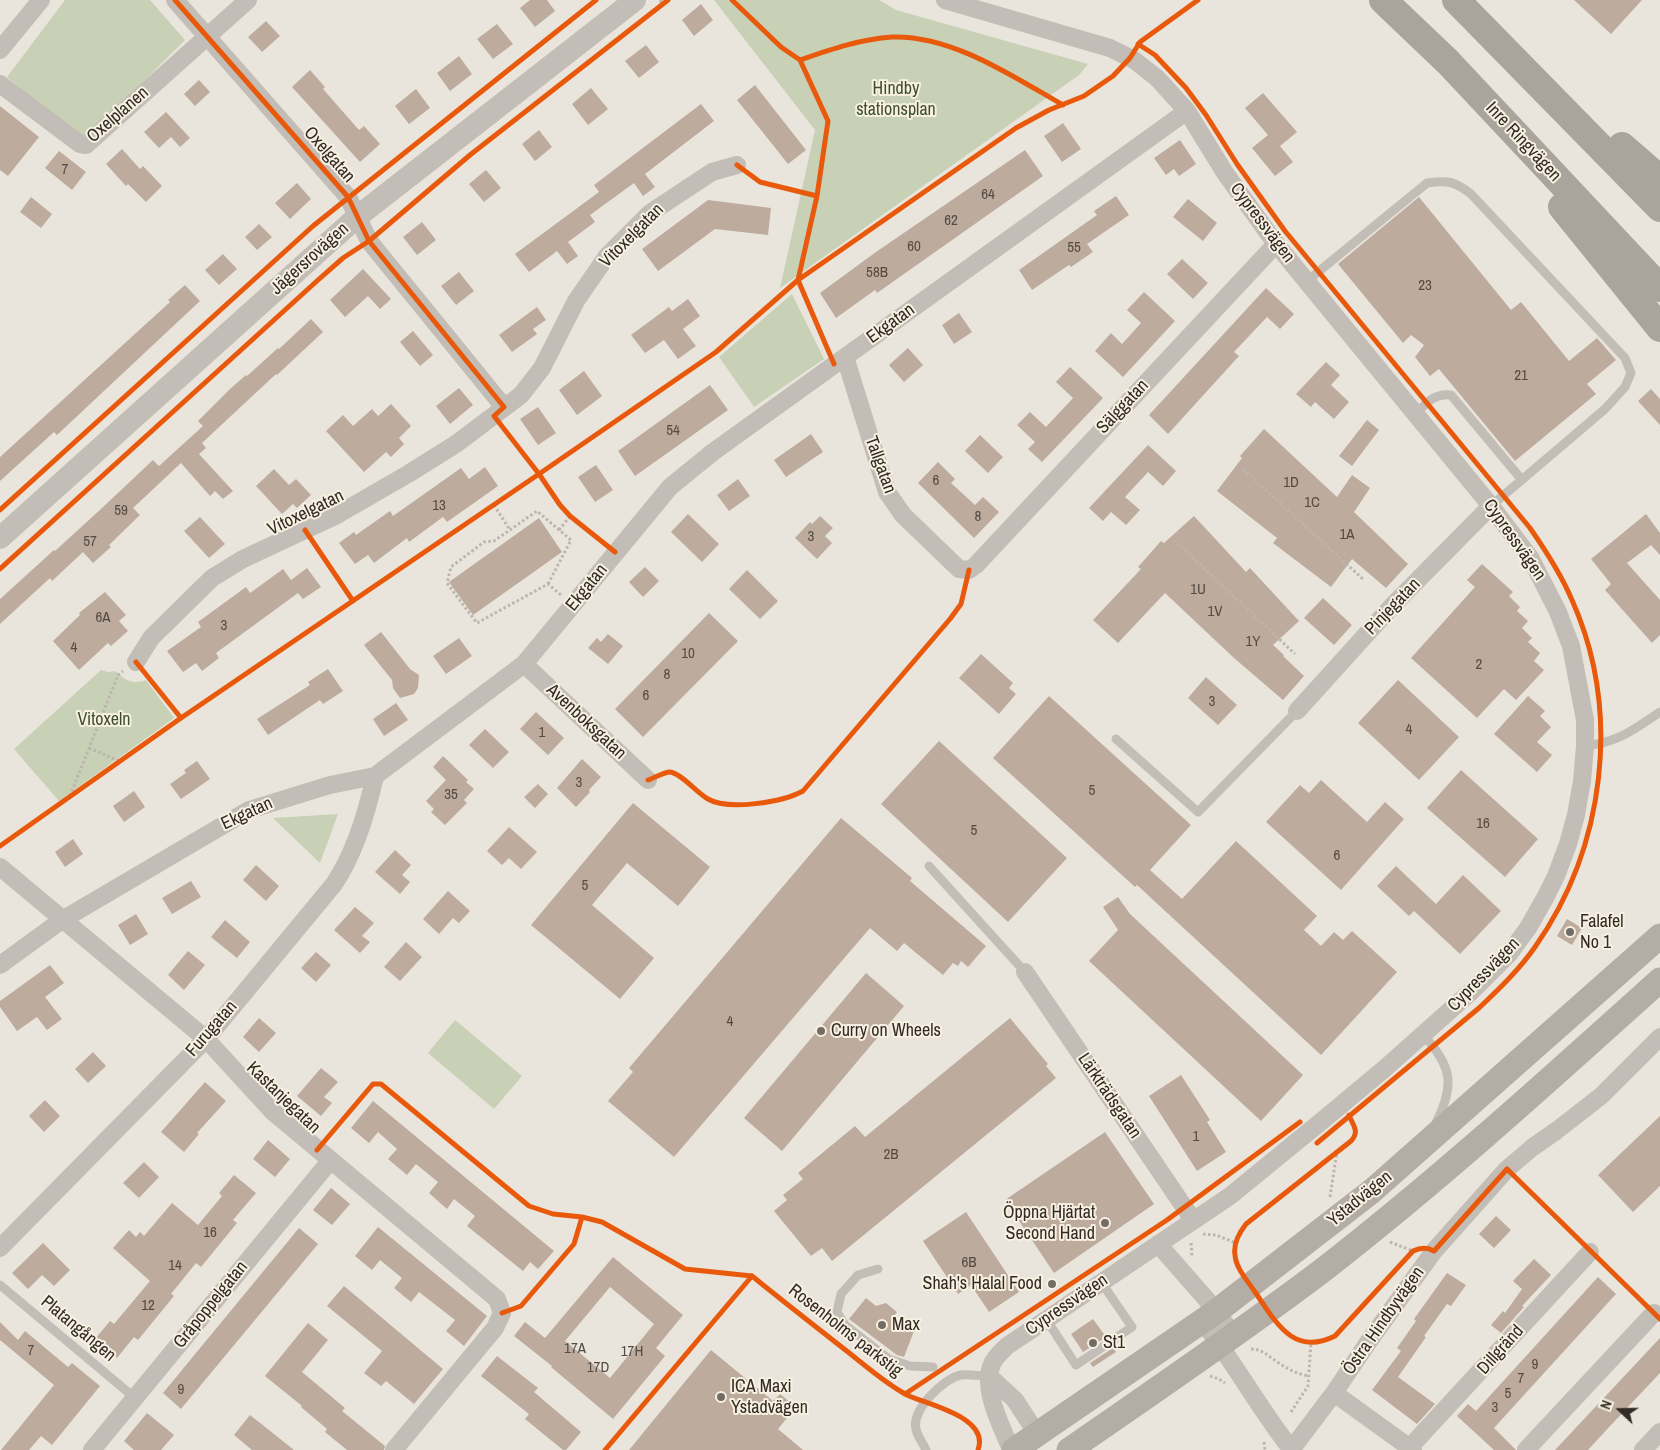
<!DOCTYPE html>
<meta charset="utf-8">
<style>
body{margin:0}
#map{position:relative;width:1660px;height:1450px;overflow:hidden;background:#eae5dc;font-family:"Archivo Narrow",sans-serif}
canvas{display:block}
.north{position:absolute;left:1595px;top:1385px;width:50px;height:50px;-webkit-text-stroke:4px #f8f1e2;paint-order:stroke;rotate:291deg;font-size:14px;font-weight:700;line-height:20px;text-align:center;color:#322b25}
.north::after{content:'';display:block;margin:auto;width:18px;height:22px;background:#322b25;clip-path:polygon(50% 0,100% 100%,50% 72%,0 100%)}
</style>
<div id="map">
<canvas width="1660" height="1450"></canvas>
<div class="north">N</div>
</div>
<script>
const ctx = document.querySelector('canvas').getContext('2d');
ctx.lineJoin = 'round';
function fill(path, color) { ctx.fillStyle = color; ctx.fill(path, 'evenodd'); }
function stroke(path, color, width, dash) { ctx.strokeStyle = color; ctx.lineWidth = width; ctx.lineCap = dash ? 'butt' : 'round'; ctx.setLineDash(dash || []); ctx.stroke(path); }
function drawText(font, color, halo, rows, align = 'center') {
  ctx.font = font + ' "Archivo Narrow",sans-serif'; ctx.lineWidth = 4; ctx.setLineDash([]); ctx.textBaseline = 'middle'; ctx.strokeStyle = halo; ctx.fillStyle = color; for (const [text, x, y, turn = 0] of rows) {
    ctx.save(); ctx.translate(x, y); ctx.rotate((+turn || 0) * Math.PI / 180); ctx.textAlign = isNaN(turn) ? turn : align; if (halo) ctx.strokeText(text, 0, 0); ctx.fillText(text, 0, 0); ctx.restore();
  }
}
const green = new Path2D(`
 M65,0H150L185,40L91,134L78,136L7,77Z
 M714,0H879L896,10L1088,64L1079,75L780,288L815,130Z
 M792,294L824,359L754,407L719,357Z
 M101,670L108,672L115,671C125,680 132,685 146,680L174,718L59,801L14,749Z
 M338,814L320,863L273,818Z
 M455,1020L522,1076L494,1109L428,1053Z`);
const building = new Path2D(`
 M530,0H547L555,11L535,27L520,8Z
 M1574,0H1642L1611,34Z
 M701,4L713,20L694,36L682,20Z
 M266,21L280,36L262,52L248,37Z
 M497,24L513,44L493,59L477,39Z
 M646,45L659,62L639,78L625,61Z
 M459,56L472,74L450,91L437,73Z
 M310,70L325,87L323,89L359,130L364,126L380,144L360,162L292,87Z
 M199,80L210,92L195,106L184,94Z
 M755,85L806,150L788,164L737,100Z
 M591,88L608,109L588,125L572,104Z
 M416,89L430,108L409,124L395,106Z
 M1263,93L1297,132L1280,146L1293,162L1275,176L1252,148L1268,135L1245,108Z
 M701,104L714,121L645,174L655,187L643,196L634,183L590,215L595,222L568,242L578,256L567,264L557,251L529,272L515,254L599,192L594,185Z
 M0,106L39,137L8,176L0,170Z
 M166,112L190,138L180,147L171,137L159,148L144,132Z
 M1063,123L1081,149L1062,162L1044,136Z
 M539,130L552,147L535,161L522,144Z
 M1180,140L1196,164L1179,176L1174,169L1166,175L1154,158Z
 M122,149L140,169L143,166L162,186L146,202L128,184L126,186L106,164Z
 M1025,150L1043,176L877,293L875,290L836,318L820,293L876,252Z
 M59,151L86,172L72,190L45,168Z
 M486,170L501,188L484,202L469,184Z
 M297,183L311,199L290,219L275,203Z
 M1116,196L1129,215L1087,244L1093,252L1071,267L1069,265L1032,290L1019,270L1097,215L1094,211Z
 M31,197L52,214L41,228L20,212Z
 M1419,197L1511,310L1521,302L1569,361L1597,338L1616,360L1587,384L1596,394L1515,461L1439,369L1430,376L1415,357L1424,345L1411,335L1403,343L1338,264Z
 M1188,199L1217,223L1203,241L1173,217Z
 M708,200L771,208L768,235L715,229L658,271L642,249Z
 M422,222L436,240L417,255L403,237Z
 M259,224L272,237L257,250L245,237Z
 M223,254L237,269L219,285L205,270Z
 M1182,259L1208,283L1193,299L1167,274Z
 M363,269L391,299L380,309L368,296L345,317L330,300Z
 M459,272L474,291L456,305L441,286Z
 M185,285L200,301L57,435L54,432L0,481V457L170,302L168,300Z
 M1266,288L1294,314L1280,329L1267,317L1234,352L1239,356L1168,434L1149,415Z
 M1144,292L1175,321L1123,377L1095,351L1111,333L1122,344L1141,323L1127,310Z
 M688,299L700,316L683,329L696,346L678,359L664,340L645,353L631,335L669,307L672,311Z
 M537,307L546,320L533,329L537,334L512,352L499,335Z
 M959,313L972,332L954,344L942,325Z
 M311,319L323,332L277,375L276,374L202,443L206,448L199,454L233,491L223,499L215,491L210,496L181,463L133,508L140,515L109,545L111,547L93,563L83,552L52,581L50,578L0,624V599L54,550L55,551L102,508L153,460L159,466L203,426L198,421L230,389L246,375L247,376L278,348L279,349Z
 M413,331L433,355L420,366L400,342Z
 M908,348L923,365L904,382L889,365Z
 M1326,362L1340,375L1331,385L1349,402L1334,419L1315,402L1311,407L1296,394Z
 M1070,367L1103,398L1042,462L1028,449L1035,442L1017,425L1030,412L1046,427L1073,398L1056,382Z
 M584,371L602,396L577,415L559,390Z
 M710,385L728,410L635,476L618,451Z
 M459,388L473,405L450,424L436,406Z
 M1651,389L1660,399V425L1638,401Z
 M391,404L411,426L399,438L404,444L391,457L386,452L364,472L326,431L343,415L353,426L372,409L378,416Z
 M538,407L556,433L538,445L520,419Z
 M1367,420L1379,430L1352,466L1339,456Z
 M1264,429L1337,497L1352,475L1370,488L1354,512L1408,564L1386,588L1352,559L1331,587L1273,543L1277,538L1217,491L1242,458L1240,456Z
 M811,434L823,452L786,477L774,460Z
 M980,435L1003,457L988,473L965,451Z
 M1148,445L1176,471L1163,486L1148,472L1125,497L1140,510L1126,525L1111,512L1103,521L1089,508Z
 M938,462L955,479L951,483L975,505L983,497L999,512L974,538L918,483Z
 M596,465L613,490L595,502L578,477Z
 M485,467L498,486L447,522L443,517L409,542L407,538L374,563L368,555L355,564L339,543L354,532L356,535L390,511L393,516L461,468L469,479Z
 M274,469L289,485L296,479L311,495L297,508L293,504L282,514L256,486Z
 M738,479L750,496L729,511L717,495Z
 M688,514L719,544L702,562L671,532Z
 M1646,514L1660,533V555L1651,545L1627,563L1660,600V635L1652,643L1605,590L1611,584L1591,559Z
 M820,516L833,528L825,536L832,543L817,559L795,538L810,522L812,524Z
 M1194,516L1246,572L1250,568L1299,621L1273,645L1284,655L1283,656L1304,676L1283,700L1234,658L1165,593L1118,643L1093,620L1141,569L1138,567L1161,541L1164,543Z
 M200,517L225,544L209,558L184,531Z
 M539,518L562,552L473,615L449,582Z
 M1482,564L1513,592L1509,596L1520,607L1517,611L1528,621L1522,628L1532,638L1528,642L1540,653L1534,661L1544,670L1516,700L1504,689L1477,718L1411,658L1475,587L1467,580Z
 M645,567L659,581L643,597L629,582Z
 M307,568L321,587L303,599L298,593L216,653L219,658L202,671L196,663L183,672L167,651L201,627L198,622L246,587L250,593L283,569L291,580Z
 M747,570L778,601L760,619L729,589Z
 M105,592L126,615L119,621L128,631L111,646L108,643L79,670L53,641L80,615L79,613Z
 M1323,598L1352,625L1334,645L1304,618Z
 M709,613L738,641L643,737L615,709Z
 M381,632L410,669L419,675L418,688L414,694L400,698L393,688L392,680L364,645Z
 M608,634L623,646L608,664L588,648L597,638L601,642Z
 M459,638L472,656L446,674L433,656Z
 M981,654L1013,683L1009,688L1016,694L999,714L959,678Z
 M328,669L343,691L323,704L320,700L268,735L257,719L310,685L308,682Z
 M1206,677L1237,705L1218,725L1188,698Z
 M1398,680L1459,737L1419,780L1358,723Z
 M1049,696L1191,825L1150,870L1182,899L1236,841L1317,916L1304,930L1321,946L1334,932L1343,940L1352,931L1397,972L1321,1055L1137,885L1135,887L993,758Z
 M1528,696L1545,711L1540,716L1551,727L1537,742L1552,755L1537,772L1494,734Z
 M396,703L408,720L384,736L373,719Z
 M536,712L564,738L548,755L520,729Z
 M485,729L509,752L493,768L469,745Z
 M939,741L1067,858L1008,922L881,804Z
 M443,756L468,780L466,782L474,789L464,800L467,803L445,825L431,812L434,809L426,801L446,780L433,767Z
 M582,759L601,777L589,790L590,792L576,807L557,788Z
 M197,761L210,779L181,799L170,784L186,773L184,770Z
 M1461,770L1538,839L1505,877L1427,808Z
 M1321,780L1367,822L1385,802L1404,819L1341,890L1266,822L1300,785L1309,793Z
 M538,784L548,794L535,808L524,797Z
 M134,791L145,807L124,822L113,806Z
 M633,803L710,867L678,906L627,863L592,905L654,958L620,999L531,925Z
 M841,818L912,878L910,881L986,946L968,967L961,961L958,966L953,963L943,975L904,943L897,951L870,928L674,1157L608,1101L633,1072L629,1068Z
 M509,827L537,852L521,869L509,858L502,865L487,851Z
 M73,839L83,854L65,867L55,852Z
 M395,850L411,865L402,875L410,882L400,894L375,872Z
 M256,865L279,886L266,901L243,880Z
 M1396,866L1436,904L1463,875L1501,911L1460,954L1414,911L1409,916L1377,886Z
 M191,881L201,897L172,914L162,898Z
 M448,891L470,911L459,923L453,918L439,934L423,919Z
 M1118,897L1130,914L1303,1075L1261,1121L1089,961L1118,930L1103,907Z
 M355,907L374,923L362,936L370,942L360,953L334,930Z
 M136,914L148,934L130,945L118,925Z
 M1567,919L1582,928L1572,945L1557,936Z
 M225,920L250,942L237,958L211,937Z
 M406,942L422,957L400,981L384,967Z
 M188,951L205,965L184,990L168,975Z
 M316,952L331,965L316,982L301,968Z
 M50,965L64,983L45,997L62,1019L47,1030L37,1017L17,1031L0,1007V1001Z
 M866,973L904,1006L782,1151L744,1118Z
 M259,1018L276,1033L259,1052L243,1037Z
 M1010,1018L1048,1064L1046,1066L1056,1078L832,1261L822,1248L811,1256L774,1211L787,1200L783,1195L803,1179L798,1173L855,1126L865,1137Z
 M93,1052L106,1066L88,1083L75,1069Z
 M321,1068L338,1082L324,1097L332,1103L321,1116L297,1096Z
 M1181,1075L1210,1120L1207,1122L1226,1152L1197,1171L1149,1096Z
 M205,1082L226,1101L197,1133L199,1134L184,1152L161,1132Z
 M45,1100L60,1116L44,1132L29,1116Z
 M373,1101L554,1251L538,1269L530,1262L523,1271L467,1226L475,1216L454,1199L447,1209L429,1193L438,1182L416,1164L407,1175L388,1159L397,1149L378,1132L369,1143L351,1128Z
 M1660,1116V1186L1633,1212L1598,1175Z
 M1105,1132L1154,1204L1054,1273L1005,1200Z
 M268,1140L290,1159L275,1177L253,1159Z
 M144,1162L159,1177L139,1198L123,1183Z
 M234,1175L256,1193L233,1220L237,1223L201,1267L196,1263L171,1294L174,1296L138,1340L134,1337L117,1358L95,1339L110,1321L114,1324L150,1281L113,1248L129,1230L136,1237L140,1232L144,1236L172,1203L198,1225L222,1196L219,1193Z
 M331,1188L350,1204L332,1225L313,1210Z
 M966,1212L1019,1292L989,1312L971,1285L958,1294L923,1241Z
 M1496,1216L1511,1230L1494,1248L1479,1234Z
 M378,1227L487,1316L464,1346L446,1331L455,1320L419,1292L411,1302L394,1288L402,1278L380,1260L372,1270L355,1256Z
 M299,1228L318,1244L181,1409L163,1393Z
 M43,1243L70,1270L54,1286L42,1275L28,1289L12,1273Z
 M613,1257L683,1315L656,1348L665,1356L613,1419L551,1367L552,1366L514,1336L525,1322L545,1338ZM610,1287L654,1324L610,1378L565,1341Z
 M1534,1259L1551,1275L1522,1306L1524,1307L1501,1333L1491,1325L1503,1311L1505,1313L1522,1289L1513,1281Z
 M1447,1273L1466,1285L1451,1306L1447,1304L1424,1336L1426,1337L1398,1377L1435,1404L1417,1424L1372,1390L1401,1351L1397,1348L1416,1321L1414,1319Z
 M1598,1277L1616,1294L1494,1428L1516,1450H1494L1457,1416L1468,1404L1476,1411Z
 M344,1286L443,1369L414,1404L386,1381L381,1386L364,1373L382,1351L327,1306Z
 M866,1298L876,1306L886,1303L897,1312L894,1316L914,1331L904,1357L897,1355L849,1319Z
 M1093,1319L1106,1337L1083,1352L1071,1334Z
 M0,1322L18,1340L25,1331L68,1367L72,1363L100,1386L52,1445L41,1436L29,1450H1L54,1385L0,1340Z
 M308,1323L328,1340L302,1372L345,1408L342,1411L385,1446L384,1450H347L325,1432L327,1429L301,1407L302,1406L265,1376Z
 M1660,1338V1373L1611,1425L1588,1450H1555Z
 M1113,1348L1116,1352L1093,1367L1090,1363Z
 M711,1350L773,1401L780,1394L796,1407L778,1429L803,1450H629Z
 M497,1356L538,1388L534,1392L581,1432L566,1450H563L525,1419L529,1414L481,1376Z
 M147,1413L174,1435L161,1450H134L124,1441Z
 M250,1415L264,1426L294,1450H252L234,1435Z`);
const path = new Path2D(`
 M660,0L663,4
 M1243,469L1364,580
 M494,505L510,530
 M559,530L570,516
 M1174,540L1295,654
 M548,584L571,540L537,511L494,541L484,542L451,567L447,583L477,623L548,584L561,595
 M89,748L119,761
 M70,796L118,675L123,671
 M1330,1197L1337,1151
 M1203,1234L1216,1235L1236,1243
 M1390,1242L1413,1251
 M1191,1243L1192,1256
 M1251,1349C1263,1349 1269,1357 1279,1363C1289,1370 1298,1374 1309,1376
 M1210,1376L1219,1379L1225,1383
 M1291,1412L1308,1386L1311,1343
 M1264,1442L1265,1450`);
const service = new Path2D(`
 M1307,281L1427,183C1448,180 1454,181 1471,194L1625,358L1631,373L1625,387L1605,409L1491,506
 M1416,413C1427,403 1434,393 1451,395L1522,480
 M1116,739L1198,812L1297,711
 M1585,746C1619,742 1633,730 1660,712
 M929,866L1025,972
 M1423,1034C1451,1067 1456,1083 1436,1123
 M878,1269L858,1275L841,1294L837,1312L845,1325L889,1359L910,1366L933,1367
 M0,1285L135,1398
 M1046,1319L1076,1365L1132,1327L1101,1282
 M926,1450C923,1443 917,1436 916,1429C911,1410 944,1378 961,1375C970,1374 980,1376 989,1376`);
const minor = new Path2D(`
 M175,0L348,197L369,241L504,407
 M945,0L1110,48L1134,60L1157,78L1187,111L1225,173L1276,244L1491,506L1531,559L1558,612L1571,646L1585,720V746L1582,781L1576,815L1568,844L1556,876L1545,898L1528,928L1509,954L1474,989L1383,1070L1323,1120L1230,1196L1007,1346C1001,1352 995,1357 992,1364C981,1389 1002,1426 1011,1450
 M0,50L41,0
 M0,84L80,144L86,145L248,0
 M845,357L887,492L903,515L959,569L969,570L976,565L1276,244
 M136,662L151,638L212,578L243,559L337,515L408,474L456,444L521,395L542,368L576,301L607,256L650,213L712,172L737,165
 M524,664L648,780
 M1297,711L1392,606L1491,506
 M0,867L206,1039L272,1111L497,1299L502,1313L495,1328L394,1450
 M0,965L62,920L249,810L330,785L375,776L524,664L670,487L713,452L1187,111
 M1025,972L1193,1220
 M1158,1244L1207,1300L1233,1334
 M0,1248L206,1039L334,884C355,853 367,812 375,776
 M1202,1321C1234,1362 1259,1408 1291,1449
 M989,1376L1015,1400L1037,1434
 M1334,1393L1413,1450
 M1410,1447L1590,1252
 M92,1450L330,1161
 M1291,1450L1334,1393L1369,1341L1434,1251L1507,1169L1533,1147L1556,1131L1601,1096L1660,1037
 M1526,1450L1654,1313
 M1643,1450L1660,1432`);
const tertiary = new Path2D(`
 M0,538L357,217L635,0`);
const secondary = new Path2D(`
 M1014,1450L1217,1311L1372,1191L1660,936
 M1069,1450C1154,1391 1240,1333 1323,1270C1440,1179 1550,1079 1660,980`);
const motorway = new Path2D(`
 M1383,0L1448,62L1660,288
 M1456,0L1660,208
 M1622,146L1660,179
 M1562,207L1660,328`);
const cycleway = new Path2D(`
 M175,0L348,197L369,241L504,407L494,416L539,474L560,505L570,516L615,552
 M732,0L781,47L800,60L828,121L817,196L798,280L834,364
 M1138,44L1155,55L1186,88L1206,115L1237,164L1285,231L1530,528C1546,551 1561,574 1572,600C1622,712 1605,847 1535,947C1519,970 1499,989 1479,1008L1317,1143
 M800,60C829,50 860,39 892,37C952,35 1012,76 1063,105
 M737,165L760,182L817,196
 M0,510L313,226L596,0
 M305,530L353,601
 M0,569L318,280L343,258L369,241L470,155L668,0
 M136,662L181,718
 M648,780C654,778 664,772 670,772C681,773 698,794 708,799C728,811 783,802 803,791L950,619L961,604L969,570
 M0,846L181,718L539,474L716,352L798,280L1016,128L1049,110L1084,96L1113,76L1130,58L1140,42L1198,0
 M1349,1115C1353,1126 1360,1131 1351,1141L1246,1224C1239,1233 1233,1243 1235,1255C1236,1269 1248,1281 1255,1292C1276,1322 1293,1357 1335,1336L1413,1251C1421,1247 1427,1247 1434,1251L1507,1169L1660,1319
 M317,1150L373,1084H381L529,1206L553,1214L582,1217L602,1222L685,1269L752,1276
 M752,1276C784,1302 816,1327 848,1352C867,1367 886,1384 907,1395C928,1405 990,1417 978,1450
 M502,1313L521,1306L574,1244L582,1217
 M905,1394L1167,1220L1300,1122
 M605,1450L752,1276`);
const markers = [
 [1570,932,5,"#726c65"],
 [821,1031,5,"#726c65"],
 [1105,1223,5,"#726c65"],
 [1052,1284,5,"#726c65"],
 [882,1325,5,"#726c65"],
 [1093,1343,5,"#726c65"],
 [721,1397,5,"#726c65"]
];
const numberNames = [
 ["7",65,170],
 ["64",988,195],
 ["62",951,221],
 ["60",914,247],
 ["55",1074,248],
 ["58B",877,273],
 ["23",1425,286],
 ["21",1521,376],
 ["54",673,431],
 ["6",936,481],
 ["1D",1291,483],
 ["1C",1312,503],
 ["13",439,506],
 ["59",121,511],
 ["8",978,517],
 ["1A",1347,535],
 ["3",811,537],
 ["57",90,542],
 ["1U",1198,590],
 ["1V",1215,612],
 ["6A",103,618],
 ["3",224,626],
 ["1Y",1253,642],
 ["4",74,648],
 ["10",688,654],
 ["2",1479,665],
 ["8",667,675],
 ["6",646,696],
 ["3",1212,702],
 ["4",1409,730],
 ["1",542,733],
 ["3",579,783],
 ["5",1092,791],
 ["35",451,795],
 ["16",1483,824],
 ["5",974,831],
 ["6",1337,856],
 ["5",585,886],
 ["4",730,1022],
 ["1",1196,1137],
 ["2B",891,1155],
 ["16",210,1233],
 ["6B",969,1263],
 ["14",175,1266],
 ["12",148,1306],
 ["17A",575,1349],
 ["7",31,1351],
 ["17H",632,1352],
 ["9",1535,1365],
 ["17D",598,1368],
 ["7",1521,1379],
 ["9",181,1390],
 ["5",1508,1394],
 ["3",1495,1408]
];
const parkNames = [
 ["Hindby",896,89],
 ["stationsplan",896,110],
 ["Vitoxeln",104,720]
];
const streetNames = [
 ["Oxelplanen",118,115,-41],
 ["Inre Ringvägen",1523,142,47],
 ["Oxelgatan",329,155,49],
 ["Cypressvägen",1262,223,53],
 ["Vitoxelgatan",632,236,-45],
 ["Jägersrovägen",310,259,-42],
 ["Ekgatan",891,324,-36],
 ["Sälggatan",1123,407,-47],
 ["Tallgatan",880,465,70],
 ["Vitoxelgatan",306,513,-26],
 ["Cypressvägen",1514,540,55],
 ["Ekgatan",587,588,-51],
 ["Pinjegatan",1393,607,-46],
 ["Avenboksgatan",586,722,43],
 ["Ekgatan",247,814,-25],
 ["Cypressvägen",1484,975,-46],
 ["Furugatan",212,1029,-49],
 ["Lärkträdsgatan",1109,1096,56],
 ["Kastanjegatan",283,1098,44],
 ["Ystadvägen",1360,1199,-39],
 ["Gråpoppelgatan",211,1305,-51],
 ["Cypressvägen",1067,1305,-34],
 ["Östra Hindbyvägen",1384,1321,-55],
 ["Platangången",78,1329,40],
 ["Rosenholms parkstig",845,1331,38],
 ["Dillgränd",1501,1350,-48]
];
const poiNames = [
 ["Falafel",1580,922],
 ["No 1",1580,943],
 ["Curry on Wheels",831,1031],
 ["Öppna Hjärtat",1095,1213,"right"],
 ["Second Hand",1095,1234,"right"],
 ["Shah's Halal Food",1042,1284,"right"],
 ["Max",892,1325],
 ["St1",1103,1343],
 ["ICA Maxi",731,1387],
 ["Ystadvägen",731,1408]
];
fill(green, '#c8d0b6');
fill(building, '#bdab9e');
stroke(path, '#bbb5ae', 3, [2.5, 2.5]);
stroke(service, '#c2bdb6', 9);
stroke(minor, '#c2bdb6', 18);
stroke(tertiary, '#c2bdb6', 22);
stroke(secondary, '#b3ada6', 25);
stroke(motorway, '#a9a49c', 28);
stroke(cycleway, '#e8590c', 5);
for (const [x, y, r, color] of markers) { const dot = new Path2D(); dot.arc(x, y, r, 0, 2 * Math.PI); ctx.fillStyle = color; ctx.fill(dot); stroke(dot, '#f8f1e2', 2); }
drawText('15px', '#554b43', null, numberNames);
drawText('18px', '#3d5029', '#f8f1e2', parkNames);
drawText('18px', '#322b25', '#f8f1e2', streetNames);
drawText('18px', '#322b25', '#f8f1e2', poiNames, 'left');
</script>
